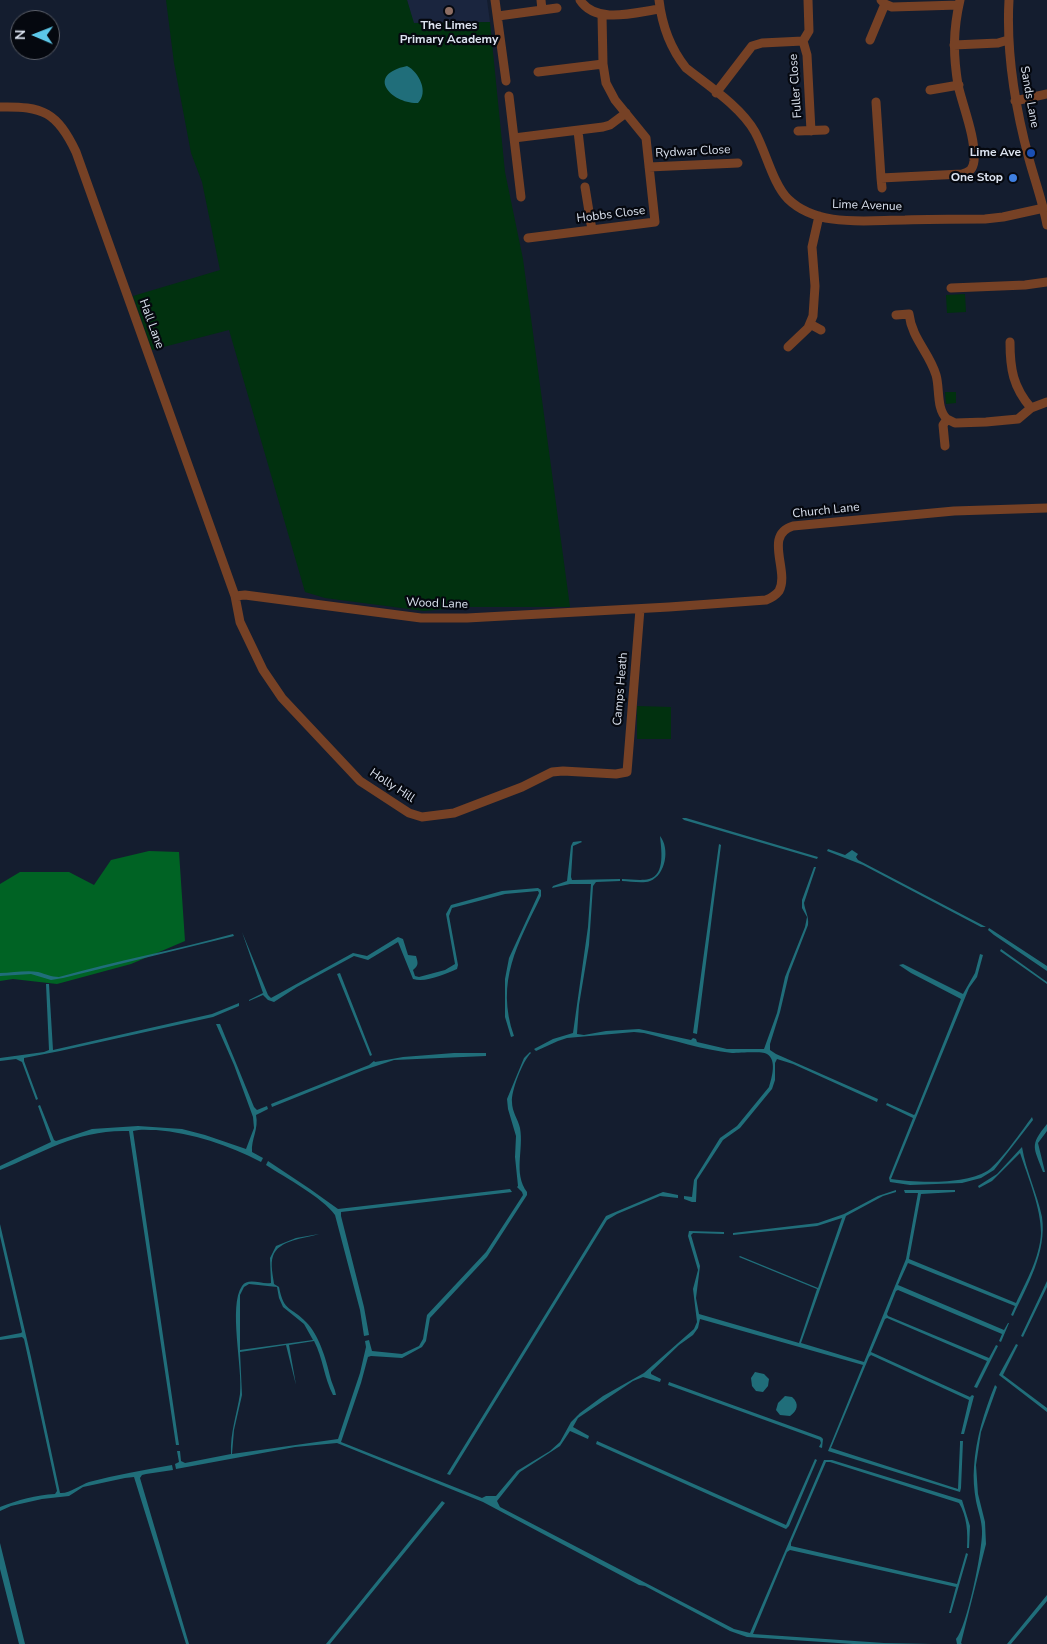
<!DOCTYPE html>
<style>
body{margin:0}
#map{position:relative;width:1047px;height:1644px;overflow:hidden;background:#141d2f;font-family:"Nunito Sans",sans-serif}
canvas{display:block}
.north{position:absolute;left:10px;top:10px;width:50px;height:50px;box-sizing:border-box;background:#05080f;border:1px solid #5b5f69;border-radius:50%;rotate:271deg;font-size:14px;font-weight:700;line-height:20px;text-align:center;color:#dbe2ef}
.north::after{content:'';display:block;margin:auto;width:18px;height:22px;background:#5cc7e8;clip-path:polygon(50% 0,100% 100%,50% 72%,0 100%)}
</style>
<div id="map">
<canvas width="1047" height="1644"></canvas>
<div class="north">N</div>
</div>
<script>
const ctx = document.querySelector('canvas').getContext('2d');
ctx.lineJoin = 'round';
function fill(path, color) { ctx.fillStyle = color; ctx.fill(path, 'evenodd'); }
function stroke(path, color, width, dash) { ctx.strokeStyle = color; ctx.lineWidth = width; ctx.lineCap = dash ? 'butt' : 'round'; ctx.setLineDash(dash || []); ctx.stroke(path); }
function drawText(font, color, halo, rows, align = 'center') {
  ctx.font = font + ' "Nunito Sans",sans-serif'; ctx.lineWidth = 4.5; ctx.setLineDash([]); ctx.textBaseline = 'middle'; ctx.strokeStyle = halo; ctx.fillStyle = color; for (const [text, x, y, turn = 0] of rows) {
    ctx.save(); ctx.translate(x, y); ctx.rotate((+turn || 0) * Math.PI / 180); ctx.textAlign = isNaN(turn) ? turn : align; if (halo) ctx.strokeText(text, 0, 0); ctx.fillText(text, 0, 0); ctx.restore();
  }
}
const built = new Path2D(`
 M407,0H487L490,22L413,23Z`);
const green = new Path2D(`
 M166,0H407L414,23L490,22L505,172L523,259L570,607H468L424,611L325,598L305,592L229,330L152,350L133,296L220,270L202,182L191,153L174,63Z
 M965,294L966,312L947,313L946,295Z
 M945,392H956V403L946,404Z
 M637,706L671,707V739H637Z`);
const forest = new Path2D(`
 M149,851L179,852L185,941L131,964L57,984L13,979L0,981V884L20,872H69L94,885L111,860Z`);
const water = new Path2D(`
 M407,66C419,72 429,92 418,103C392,104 364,75 407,66Z
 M682,818H686L818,857L817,859L684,820Z
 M660,836C670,848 666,875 650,881C642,884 630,881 622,881V879C630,879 641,881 649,879C666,875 661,848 660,836Z
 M581,841L582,842L573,846L571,877L572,880L620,879V881L596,882L593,886L589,945L579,1005L577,1034L584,1035L606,1031L639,1029L691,1040L693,1038L696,1039L697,1042L727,1049H764L777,1013L785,977L805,927L807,917L802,908V900L814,867H816L804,903C805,911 809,916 808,925L789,974L780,1012L770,1044V1050L776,1054L878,1099L877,1102L793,1064L777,1059L775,1063V1080L772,1089L740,1128L723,1140L697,1180L696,1202H692L684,1199V1196L692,1197L694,1180L720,1138L737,1126L769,1087C772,1077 777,1060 767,1054C761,1051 740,1053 732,1053C703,1050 673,1040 644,1033L634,1032L567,1038L558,1041L536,1051L534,1049L553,1039L573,1033L588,927L591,884H570L552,888L553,886L567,881L571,846L573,842Z
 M719,844L721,845L697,1034L693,1033Z
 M828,849L845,855L852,850L858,854L856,857L858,860L986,927H981L863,865L827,851Z
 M538,888L541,890V896C518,944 495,981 514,1036L511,1037L505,1017V979L509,958L539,893L538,891L505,894L452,908L449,916L458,965L457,969C445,974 426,983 413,979L398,942L368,960L354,956L297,987L274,1002L268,1000L263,995L249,1001V1000L263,993L242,932L268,995L271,998L353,953L367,956L398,937L403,939L408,955L416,956C418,963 419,965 413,970L415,976L419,977L445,970L455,964L446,914L451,905L502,891Z
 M989,928L1047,966V971L994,935L988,930Z
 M233,934L234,936L63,978L51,980L31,974L0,976V973C12,973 26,970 38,972C46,974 51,977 59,977C116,961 175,950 233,934Z
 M1001,949L1047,982V984L1000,951Z
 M980,954L983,955L977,977L969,988L891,1179C916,1183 970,1185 990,1169C1003,1158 1021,1132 1032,1117L1033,1120L994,1170L981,1178L962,1183L910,1185L890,1182L889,1178L913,1118L886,1105L887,1103L914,1115L915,1114L961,999L911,973L899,965L903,964L963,994L975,973Z
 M340,973L372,1055L370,1056L337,974Z
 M46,984H49L53,1050L212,1014L239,1003V1006L213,1017L60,1051L24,1058V1061L38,1099L36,1100L22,1062L16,1059L0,1061V1058L44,1052L49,1050Z
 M216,1024H220L254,1107L257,1110L267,1106L268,1109L256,1115C259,1129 251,1139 252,1152L263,1158L261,1162C228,1145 193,1133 156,1130C149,1130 140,1129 133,1131L179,1445H176L129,1131C79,1129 44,1152 0,1170V1166L51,1142L38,1106L40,1105L54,1140L56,1141L92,1129L138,1126L182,1129L205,1135L246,1149L254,1128L253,1117L234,1065Z
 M530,1052L531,1053C523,1060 511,1091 512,1102C512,1112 518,1119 520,1128C524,1150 513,1173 527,1192V1195L487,1257L430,1318L426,1341L422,1347L402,1358L371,1356L368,1357L361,1383L341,1442L482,1498L486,1496H496L517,1471L550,1451L560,1442L571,1422L580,1413L603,1396L644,1373L694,1329L697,1322L693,1289L698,1270L688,1236L689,1231L724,1232V1234L693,1233L691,1235L700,1266L696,1298L699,1314L799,1343L817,1289L739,1257L740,1256L818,1288L842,1218L817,1226L733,1235V1233L818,1223L844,1214L878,1196L896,1190V1192L883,1196L846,1216L801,1343L864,1362L906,1259L918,1193H905L904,1190H955V1192L921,1194L909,1259L1016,1303C1026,1282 1040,1257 1041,1233C1041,1208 1028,1177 1020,1153L992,1181L979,1188L978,1186L997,1174L1022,1147C1026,1171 1037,1193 1042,1217C1047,1252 1027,1286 1013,1316L1011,1315L1015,1306L908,1263L898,1285L1004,1330L1008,1323H1009L1001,1342L999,1341L1002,1334L898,1290L896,1291L887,1314L888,1316L989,1358L996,1345L998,1346L977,1388L974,1387L987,1361L887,1318L885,1319L871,1352L970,1397L972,1395L974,1396L964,1434H961L969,1400L871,1355L869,1357L831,1448L958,1489L960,1444V1441H963L961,1488L960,1492L828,1451L863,1365L700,1319L698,1328L693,1335L679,1345L651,1372V1374L661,1379L660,1382L643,1377L633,1381L578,1418L573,1427L589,1436L588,1439L570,1431L560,1446L520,1472L497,1501L500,1507L734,1629L750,1633L824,1460H832L962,1500L970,1526L969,1548H967C968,1533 967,1516 959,1503L830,1462H826L791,1543V1546L957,1584L966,1553L968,1554L951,1613H949L956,1587L790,1550L787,1552L753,1634L884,1643L933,1644H853L747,1637L730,1631L645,1586L639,1585L483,1502L337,1443L295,1447L176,1469L175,1464L179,1462L177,1451H180L181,1461L185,1463L231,1454C230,1433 237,1414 240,1394C243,1368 228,1306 242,1286C248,1277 262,1285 271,1283L270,1258L276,1246L296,1238L319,1234C306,1238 278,1240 273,1256C270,1264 273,1276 274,1284L279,1287C284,1313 291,1306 306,1322C319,1335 326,1359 330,1376C331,1382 335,1388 336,1395H333C324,1378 323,1358 314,1341L289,1345L296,1385L286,1345L240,1352L242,1395L234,1430L232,1454L338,1439L360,1373L366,1347L365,1341L369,1340L372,1351L402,1354L419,1346L423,1339L427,1315L486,1252L523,1195L522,1192L517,1187L518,1186L515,1157L516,1136L508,1109L507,1099L524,1058ZM249,1284L277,1287L279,1298L283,1307L304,1324L313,1340L240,1350V1295L244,1287Z
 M454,1053H486V1056L394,1060L364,1070L272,1107L271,1104L369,1065L374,1061L375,1062L403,1057Z
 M1047,1124V1131L1038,1143L1045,1172H1043C1034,1147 1029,1146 1047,1124Z
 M268,1161L310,1189L338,1209L510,1189L512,1192L341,1212V1216L364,1307L369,1335L364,1336L360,1310L335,1215C322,1197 286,1178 266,1165Z
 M663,1192L678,1195V1198L660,1196L617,1214L607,1220L450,1475L447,1474L606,1216Z
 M0,1224L31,1357L60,1493C69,1494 80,1485 89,1482C116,1475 144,1470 172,1465L173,1470L146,1474L142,1475L140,1478L189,1644H186L134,1477L125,1478L83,1487L69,1496L42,1499L11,1506L0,1511V1507C18,1500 36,1495 55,1494L57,1491L24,1339L22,1337L0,1340V1337L21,1333L22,1332L0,1236Z
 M1047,1281V1287L1023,1337L1021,1336Z
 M1016,1344L1018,1345L1003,1375L1047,1408V1412L999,1375Z
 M755,1372L764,1374L769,1379L768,1386L763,1392L756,1391L752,1386L751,1378Z
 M669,1382L821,1437L823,1439L822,1448L819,1447L821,1443L820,1440L668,1385Z
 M995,1385L997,1387L981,1432L976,1465L978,1494L985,1522L986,1544L961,1643L962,1644H957L956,1639C967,1628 983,1548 982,1531C982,1521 978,1511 976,1501C974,1490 973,1478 974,1467C976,1438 984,1412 995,1385Z
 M785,1396L792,1397C800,1404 797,1411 790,1416L780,1415L776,1410L778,1403Z
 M597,1441L786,1525L815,1459L817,1460L789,1526L786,1529L596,1444Z
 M442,1501L445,1503L330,1644H326Z
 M0,1543L25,1644H19L0,1569Z
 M1047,1595V1601L1011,1644H1007Z`);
const minor = new Path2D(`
 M495,0L506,81
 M541,0L542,10
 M580,0C596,25 636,12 660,9
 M659,0C662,26 670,48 686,68C709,86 741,107 755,132C766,152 773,184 788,199C818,228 867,220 905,220C931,219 958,219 985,219L1003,217L1044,208
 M881,0L885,4L892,7L959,5
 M1009,0C1006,54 1015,107 1029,159C1035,181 1043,203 1047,225
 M498,16L557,8
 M870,40L885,4
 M803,41L807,55L811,131
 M954,45L998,43L1008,40
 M538,72L603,64
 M930,90L959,85
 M716,93L752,46L762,43L803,41L809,31L808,0
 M509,96L521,197
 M1015,101L1047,94
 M876,102L881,178L962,174C970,172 973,169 974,161C976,138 963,107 958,85C953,54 953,30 960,0
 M0,107C43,106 57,112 76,152L235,596L240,622L263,670L282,698L360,781L409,813L422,817L454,813L522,787L552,772L563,771L616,774L627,772L640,609
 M578,131L583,175
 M798,131L825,130
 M514,138L603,127L610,125L626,113
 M649,167L738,163
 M881,178L882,188
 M585,187L592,230
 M528,238L655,222L646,138L615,100L606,83L603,64L602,15
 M951,288L1025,285L1047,282
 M896,315L909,314C912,339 929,352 936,375C940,388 936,409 947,419L943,425L945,446
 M810,324L821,330
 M1010,342C1010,369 1013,387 1031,408
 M788,347L808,328L813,316L815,286L812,247L819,216
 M947,419L955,423L986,422L1018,419L1031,408L1047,402
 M235,596L245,595L421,618H467L669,607L766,600C771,598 776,595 779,591C790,571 763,535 793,526L954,511L1047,508`);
const markers = [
 [449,11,5,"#8d6e63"],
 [1031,153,5,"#1a4fb4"],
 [1013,178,5,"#3f7fe0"]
];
const poiNames = [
 ["The Limes",449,26,"center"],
 ["Primary Academy",449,40,"center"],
 ["Lime Ave",1021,153],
 ["One Stop",1003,178]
];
const streetNames = [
 ["Fuller Close",796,86,-94],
 ["Sands Lane",1029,97,80],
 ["Rydwar Close",693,152,-3],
 ["Lime Avenue",867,206,2],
 ["Hobbs Close",611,215,-7],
 ["Hall Lane",151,324,70],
 ["Church Lane",826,511,-6],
 ["Wood Lane",437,604,2],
 ["Camps Heath",621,689,-85],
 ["Holly Hill",392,786,33]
];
fill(built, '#1a253e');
fill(green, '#01310f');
fill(forest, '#006324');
fill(water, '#206e7a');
stroke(minor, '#764125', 9);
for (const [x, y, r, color] of markers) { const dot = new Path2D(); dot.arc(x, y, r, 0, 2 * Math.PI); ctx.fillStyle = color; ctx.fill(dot); stroke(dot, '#05080f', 2); }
drawText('bold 12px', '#dbe2ef', '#05080f', poiNames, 'right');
drawText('12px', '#dbe2ef', '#05080f', streetNames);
</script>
